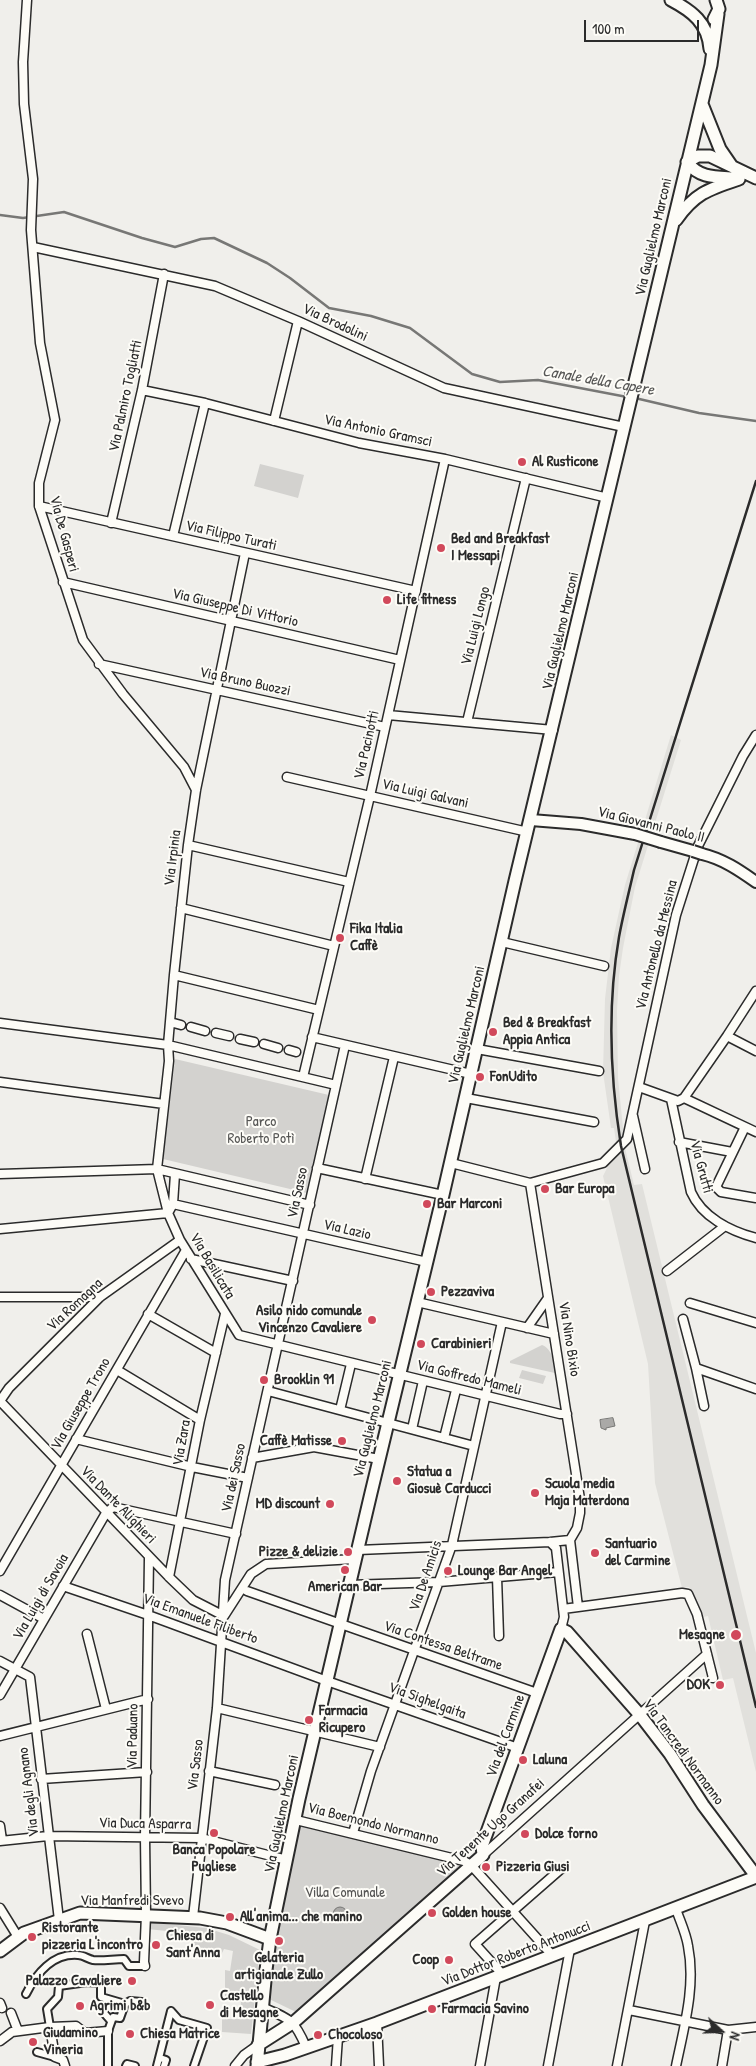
<!DOCTYPE html>
<meta charset="utf-8">
<style>
body{margin:0}
#map{position:relative;width:756px;height:2066px;overflow:hidden;background:#f0efeb;font-family:"Patrick Hand",sans-serif}
canvas{display:block}
.north{position:absolute;left:696px;top:2006px;width:50px;height:50px;-webkit-text-stroke:4px #fdfcf7;paint-order:stroke;rotate:110deg;font-size:14px;font-weight:700;line-height:20px;text-align:center;color:#2b2b2b}
.north::after{content:'';display:block;margin:auto;width:18px;height:22px;background:#2b2b2b;clip-path:polygon(50% 0,100% 100%,50% 72%,0 100%)}
.scale{position:absolute;left:584px;top:20px;width:115px;height:22px;box-sizing:border-box;border:2px solid #2b2b2b;border-top:0;padding-left:6px;font-size:15px;line-height:18px;white-space:nowrap;color:#2b2b2b;-webkit-text-stroke:4px #fdfcf7;paint-order:stroke}
</style>
<div id="map">
<canvas width="756" height="2066"></canvas>
<div class="north">N</div>
<div class="scale">100 m</div>
</div>
<script>
const ctx = document.querySelector('canvas').getContext('2d');
ctx.lineJoin = 'round';
function fill(path, color) { ctx.fillStyle = color; ctx.fill(path, 'evenodd'); }
function stroke(path, color, width, dash) { ctx.strokeStyle = color; ctx.lineWidth = width; ctx.lineCap = dash ? 'butt' : 'round'; ctx.setLineDash(dash || []); ctx.stroke(path); }
function drawText(font, color, halo, rows, align = 'center') {
  ctx.font = font + ' "Patrick Hand",sans-serif'; ctx.lineWidth = 4; ctx.setLineDash([]); ctx.textBaseline = 'middle'; ctx.strokeStyle = halo; ctx.fillStyle = color; for (const [text, x, y, turn = 0] of rows) {
    ctx.save(); ctx.translate(x, y); ctx.rotate((+turn || 0) * Math.PI / 180); ctx.textAlign = isNaN(turn) ? turn : align; if (halo) ctx.strokeText(text, 0, 0); ctx.fillText(text, 0, 0); ctx.restore();
  }
}
const built = new Path2D(`
 M671,735L681,740L635,887L623,948L619,976L617,1011L618,1078L625,1148L634,1185L642,1184L756,1653V1772L733,1678L723,1680L708,1616L703,1617L701,1609L689,1587L682,1588L655,1483L648,1364L603,1176L608,1166L618,1156L614,1128H611L603,1072L605,999L611,948L625,885Z`);
const green = new Path2D(`
 M260,464L304,475L298,498L254,486Z
 M175,1059L329,1095L307,1193L163,1159Z
 M542,1345C552,1348 555,1364 555,1373L510,1363V1361Z
 M522,1370L546,1376L543,1384L519,1378Z
 M304,1825L461,1863L462,1867L296,2012L269,1999L276,1942L300,1827Z
 M148,1922L206,1928L229,1935L260,1950L251,2034L222,2032V2019H240L241,2000L225,1999V1970L230,1971L233,1951L224,1949L221,1955L192,1948L193,1942L167,1937V1931L147,1929Z`);
const water = new Path2D(`
 M613,1418L615,1426L606,1428V1430L601,1428L600,1420Z
 M333 1914a7 7 0 1 1 14 0a7 7 0 1 1-14 0Z`);
const stream = new Path2D(`
 M0,215L23,218L64,212L142,238L175,247L201,239L214,238L267,263L290,278L329,308L371,316L410,328L472,374L500,382L538,380L627,397
 M635,398L699,413L756,421`);
const pedestrian = new Path2D(`
 M26,1994C36,1974 53,1953 78,1955C83,1955 88,1959 93,1960C102,1961 114,1959 124,1959L129,1966H145
 M171,2011L179,2020L207,2028L194,2066
 M104,2013L111,2021
 M50,2027L47,2009L58,1997L59,1986L87,1982L101,1983V1997L125,2004
 M37,2052L55,2057
 M160,2058L166,2060L164,2066
 M108,2066V2031L113,2017L120,2018L125,2004L130,2001L142,2002
 M126,2066L127,2064L135,2066
 M157,2066L171,2011`);
const minor = new Path2D(`
 M27,0L23,62L24,104L33,179L31,230L40,343L55,420L39,483V506L83,640L123,694L184,767L196,790
 M33,247L215,286L298,321L444,388L624,427
 M142,390L205,403L359,443L445,459L608,498
 M274,421L298,321
 M39,506L416,591
 M111,523L142,390L164,274
 M173,536L205,403
 M245,553L196,790L188,845L174,975L168,1045L169,1061L157,1169L168,1213L180,1240L239,1335L560,1414H567
 M63,582L400,660
 M99,664L385,727
 M388,715L553,730
 M467,722L526,478
 M287,777L528,832
 M188,845L349,882
 M181,908L334,946
 M502,942L604,966
 M174,975L319,1010
 M170,1022L181,1025
 M0,1023L168,1045L336,1085
 M191,1027L205,1031
 M216,1033L229,1036
 M727,1036L756,1051
 M312,1037L471,1074
 M240,1039L254,1042
 M264,1044L278,1048
 M477,1049L599,1071
 M289,1050L296,1052
 M303,1077L370,796L445,459
 M0,1082L164,1104
 M639,1087L678,1101L684,1098L756,1132
 M466,1098L594,1122
 M684,1098L727,1036L756,991
 M671,1099L691,1192C702,1217 730,1231 756,1238
 M633,1116L645,1169
 M745,1127L716,1187L721,1192L756,1198
 M679,1142L732,1152
 M451,1163L530,1183L603,1163L627,1139L676,915L698,846L743,756L756,735
 M317,1168L443,1195
 M0,1174L157,1169L310,1205
 M365,1179L394,1057
 M530,1183L580,1499V1513L577,1528L570,1540L578,1607L563,1609
 M173,1204L427,1262
 M0,1229L168,1213L173,1204L175,1174
 M191,1259L293,1281
 M667,1271L725,1226
 M0,1297H100
 M417,1302L554,1334
 M690,1303L756,1323
 M148,1314L216,1353
 M683,1319L696,1368L756,1389
 M527,1328L548,1298
 M696,1368L704,1406
 M117,1370L200,1420
 M268,1391L474,1446
 M0,1401L169,1577L193,1600L224,1616
 M0,1401L9,1388L100,1297L180,1240
 M340,1410L351,1364
 M412,1429L423,1381
 M444,1438L456,1390
 M76,1439L192,1467L248,1478
 M252,1458L314,1447L379,1459
 M550,1542L556,1548L564,1617L561,1629
 M358,1550L550,1542L570,1540
 M0,1571L186,1250
 M169,1577L200,1420L225,1314
 M497,1577L499,1636
 M349,1585L439,1582L558,1572
 M63,1586L148,1615L327,1681L518,1748
 M247,1591L537,1693
 M0,1595L44,1619
 M578,1607L682,1593L688,1594L697,1614L713,1678
 M224,1616L251,1574L266,1564L355,1559
 M87,1634L106,1709
 M0,1661L30,1677L59,1920
 M0,1695L106,1513L113,1507L236,1534
 M217,1708L380,1747
 M0,1736L148,1699
 M209,1771L275,1785
 M41,1779L147,1772
 M296,1820L464,1861L471,1865L552,1955
 M0,1826L2,1840
 M353,1833L371,1771L452,1545L502,1322
 M0,1841L48,1836L201,1838L287,1860
 M483,1855L707,1654
 M0,1908L18,1937
 M676,1909C680,1921 686,1933 688,1946C696,1986 684,2027 676,2066
 M193,1917L217,1708L225,1580L345,1045
 M145,1966L144,1962L146,1915L145,1837L149,1558
 M503,1975L475,1944L562,1868
 M0,2003L2,2008
 M262,2007C290,2019 294,2019 306,2047
 M629,2010L728,2030L756,2027
 M11,2013L18,2031
 M377,2023L379,2066
 M50,2027L55,2057L63,2060L65,2066
 M0,2041L12,2032L50,2027L76,2026L85,2033L108,2031
 M235,2066L244,2055L258,2045
 M336,2066L338,2037
 M480,2066L496,1977
 M548,2066L570,1949
 M617,2066L645,1921
 M722,2066L728,2030`);
const tertiary = new Path2D(`
 M531,820L581,824L635,834
 M661,842L693,851
 M702,854C723,859 739,870 756,882`);
const secondary = new Path2D(`
 M671,0C692,11 708,23 710,49
 M714,19L719,9L716,0
 M702,104L720,149L731,165
 M687,162L698,156H710L756,178
 M687,162C699,178 715,177 733,178
 M676,220C695,193 709,189 739,179
 M0,1951L24,1933L80,1913L200,1918L227,1923L270,1939
 M258,2045L294,2022L483,1855L482,1846L561,1629L567,1632L640,1715L670,1754L703,1805L756,1876
 M257,2062L285,2055L377,2023L756,1877
 M257,2066L266,1970L270,1939L299,1799L371,1493L443,1195L515,881L711,65L718,14`);
const rail = new Path2D(`
 M756,481L634,870C629,892 623,915 619,937C607,1007 610,1077 621,1146L756,1707`);
const tertiaryBridge = new Path2D(`
 M635,834L661,842
 M693,851L702,854`);
const markers = [
 [522,462,5,"#d1495b"],
 [441,548,5,"#d1495b"],
 [387,600,5,"#d1495b"],
 [340,938,5,"#d1495b"],
 [493,1032,5,"#d1495b"],
 [480,1077,5,"#d1495b"],
 [545,1189,5,"#d1495b"],
 [427,1204,5,"#d1495b"],
 [431,1292,5,"#d1495b"],
 [372,1320,5,"#d1495b"],
 [421,1344,5,"#d1495b"],
 [264,1380,5,"#d1495b"],
 [342,1441,5,"#d1495b"],
 [397,1481,5,"#d1495b"],
 [535,1493,5,"#d1495b"],
 [330,1504,5,"#d1495b"],
 [348,1552,5,"#d1495b"],
 [595,1553,5,"#d1495b"],
 [345,1570,5,"#d1495b"],
 [448,1571,5,"#d1495b"],
 [736,1635,6,"#d1495b"],
 [720,1685,5,"#d1495b"],
 [309,1720,5,"#d1495b"],
 [523,1760,5,"#d1495b"],
 [214,1833,5,"#d1495b"],
 [525,1834,5,"#d1495b"],
 [486,1867,5,"#d1495b"],
 [432,1913,5,"#d1495b"],
 [230,1917,5,"#d1495b"],
 [32,1937,5,"#d1495b"],
 [279,1941,5,"#d1495b"],
 [156,1945,5,"#d1495b"],
 [449,1960,5,"#d1495b"],
 [132,1981,5,"#d1495b"],
 [210,2005,5,"#d1495b"],
 [80,2006,5,"#d1495b"],
 [432,2009,5,"#d1495b"],
 [130,2034,5,"#d1495b"],
 [318,2035,5,"#d1495b"],
 [33,2042,5,"#d1495b"]
];
const streetNames = [
 ["Via Guglielmo Marconi",654,237,-77],
 ["Via Brodolini",335,323,25],
 ["Via Palmiro Togliatti",126,396,-78],
 ["Via Antonio Gramsci",378,431,12],
 ["Via De Gasperi",64,534,75],
 ["Via Filippo Turati",231,536,13],
 ["Via Giuseppe Di Vittorio",235,608,13],
 ["Via Luigi Longo",476,626,-76],
 ["Via Guglielmo Marconi",561,631,-77],
 ["Via Bruno Buozzi",245,682,12],
 ["Via Pacinotti",367,745,-77],
 ["Via Luigi Galvani",425,794,13],
 ["Via Giovanni Paolo II",651,825,14],
 ["Via Irpinia",173,858,-83],
 ["Via Antonello da Messina",657,945,-76],
 ["Via Guglielmo Marconi",467,1025,-77],
 ["Via Grutti",701,1167,75],
 ["Via Sasso",298,1193,-78],
 ["Via Lazio",347,1230,13],
 ["Via Basilicata",212,1266,59],
 ["Via Romagna",75,1305,-43],
 ["Via Nino Bixio",569,1339,81],
 ["Via Goffredo Mameli",469,1378,14],
 ["Via Giuseppe Trono",81,1404,-60],
 ["Via Guglielmo Marconi",373,1419,-76],
 ["Via Zara",182,1443,-80],
 ["Via dei Sasso",234,1478,-78],
 ["Via Dante Alighieri",118,1505,46],
 ["Via De Amicis",426,1576,-71],
 ["Via Luigi di Savoia",41,1597,-60],
 ["Via Emanuele Filiberto",200,1619,20],
 ["Via Contessa Beltrame",443,1646,19],
 ["Via Sighelgaita",427,1701,20],
 ["Via Paduano",133,1736,-89],
 ["Via del Carmine",506,1736,-70],
 ["Via Tancredi Normanno",683,1752,54],
 ["Via Sasso",196,1765,-83],
 ["Via degli Agnano",29,1792,-97],
 ["Via Guglielmo Marconi",282,1814,-78],
 ["Via Duca Asparra",145,1824,1],
 ["Via Boemondo Normanno",373,1824,14],
 ["Via Tenente Ugo Granafei",491,1828,-42],
 ["Via Manfredi Svevo",132,1901],
 ["Via Dottor Roberto Antonucci",516,1954,-21]
];
const poiNames = [
 ["Al Rusticone",532,462],
 ["Bed and Breakfast",451,539],
 ["I Messapi",451,556],
 ["Life fitness",397,600],
 ["Fika Italia",350,929],
 ["Caffè",350,946],
 ["Bed & Breakfast",503,1023],
 ["Appia Antica",503,1040],
 ["FonUdito",490,1077],
 ["Bar Europa",555,1189],
 ["Bar Marconi",437,1204],
 ["Pezzaviva",441,1292],
 ["Asilo nido comunale",362,1311,"right"],
 ["Vincenzo Cavaliere",362,1328,"right"],
 ["Carabinieri",431,1344],
 ["Brooklin 91",274,1380],
 ["Caffè Matisse",332,1441,"right"],
 ["Statua a",407,1472],
 ["Giosuè Carducci",407,1489],
 ["Scuola media",545,1484],
 ["Maja Materdona",545,1501],
 ["MD discount",320,1504,"right"],
 ["Santuario",605,1544],
 ["del Carmine",605,1561],
 ["Pizze & delizie",338,1552,"right"],
 ["Lounge Bar Angel",458,1571],
 ["American Bar",345,1587,"center"],
 ["Mesagne",725,1635,"right"],
 ["DOK",710,1685,"right"],
 ["Farmacia",319,1711],
 ["Ricupero",319,1728],
 ["Laluna",533,1760],
 ["Dolce forno",535,1834],
 ["Banca Popolare",214,1850,"center"],
 ["Pugliese",214,1867,"center"],
 ["Pizzeria Giusi",496,1867],
 ["Golden house",442,1913],
 ["All'anima... che manino",240,1917],
 ["Ristorante",42,1928],
 ["pizzeria L'incontro",42,1945],
 ["Chiesa di",166,1936],
 ["Sant'Anna",166,1953],
 ["Gelateria",279,1958,"center"],
 ["artigianale Zullo",279,1975,"center"],
 ["Coop",439,1960,"right"],
 ["Palazzo Cavaliere",122,1981,"right"],
 ["Castello",220,1996],
 ["di Mesagne",220,2013],
 ["Agrimi b&b",90,2006],
 ["Farmacia Savino",442,2009],
 ["Giudamino",43,2033],
 ["Vineria",43,2050],
 ["Chiesa Matrice",140,2034],
 ["Chocoloso",328,2035]
];
const parkNames = [
 ["Parco",261,1122],
 ["Roberto Potì",261,1139],
 ["Villa Comunale",345,1893]
];
const waterNames = [
 ["Canale della Capere",598,381,10]
];
fill(built, '#e1e0dc');
fill(green, '#d3d2cf');
fill(water, '#aaa9a7');
stroke(water, '#777775', 1);
stroke(stream, '#777775', 2.5);
stroke(pedestrian, '#2b2b2b', 10);
stroke(minor, '#2b2b2b', 11);
stroke(tertiary, '#2b2b2b', 14);
stroke(secondary, '#2b2b2b', 15);
stroke(pedestrian, '#fdfcf7', 6);
stroke(minor, '#fdfcf7', 8);
stroke(tertiary, '#fdfcf7', 10);
stroke(secondary, '#fdfcf7', 11);
stroke(rail, '#2b2b2b', 2.5);
stroke(tertiaryBridge, '#2b2b2b', 14, []);
stroke(tertiaryBridge, '#fdfcf7', 10);
for (const [x, y, r, color] of markers) { const dot = new Path2D(); dot.arc(x, y, r, 0, 2 * Math.PI); ctx.fillStyle = color; ctx.fill(dot); stroke(dot, '#fdfcf7', 2); }
drawText('15px', '#2b2b2b', '#fdfcf7', streetNames);
drawText('bold 15px', '#2b2b2b', '#fdfcf7', poiNames, 'left');
drawText('15px', '#555554', '#fdfcf7', parkNames);
drawText('italic 16px', '#575756', '#fdfcf7', waterNames);
</script>
